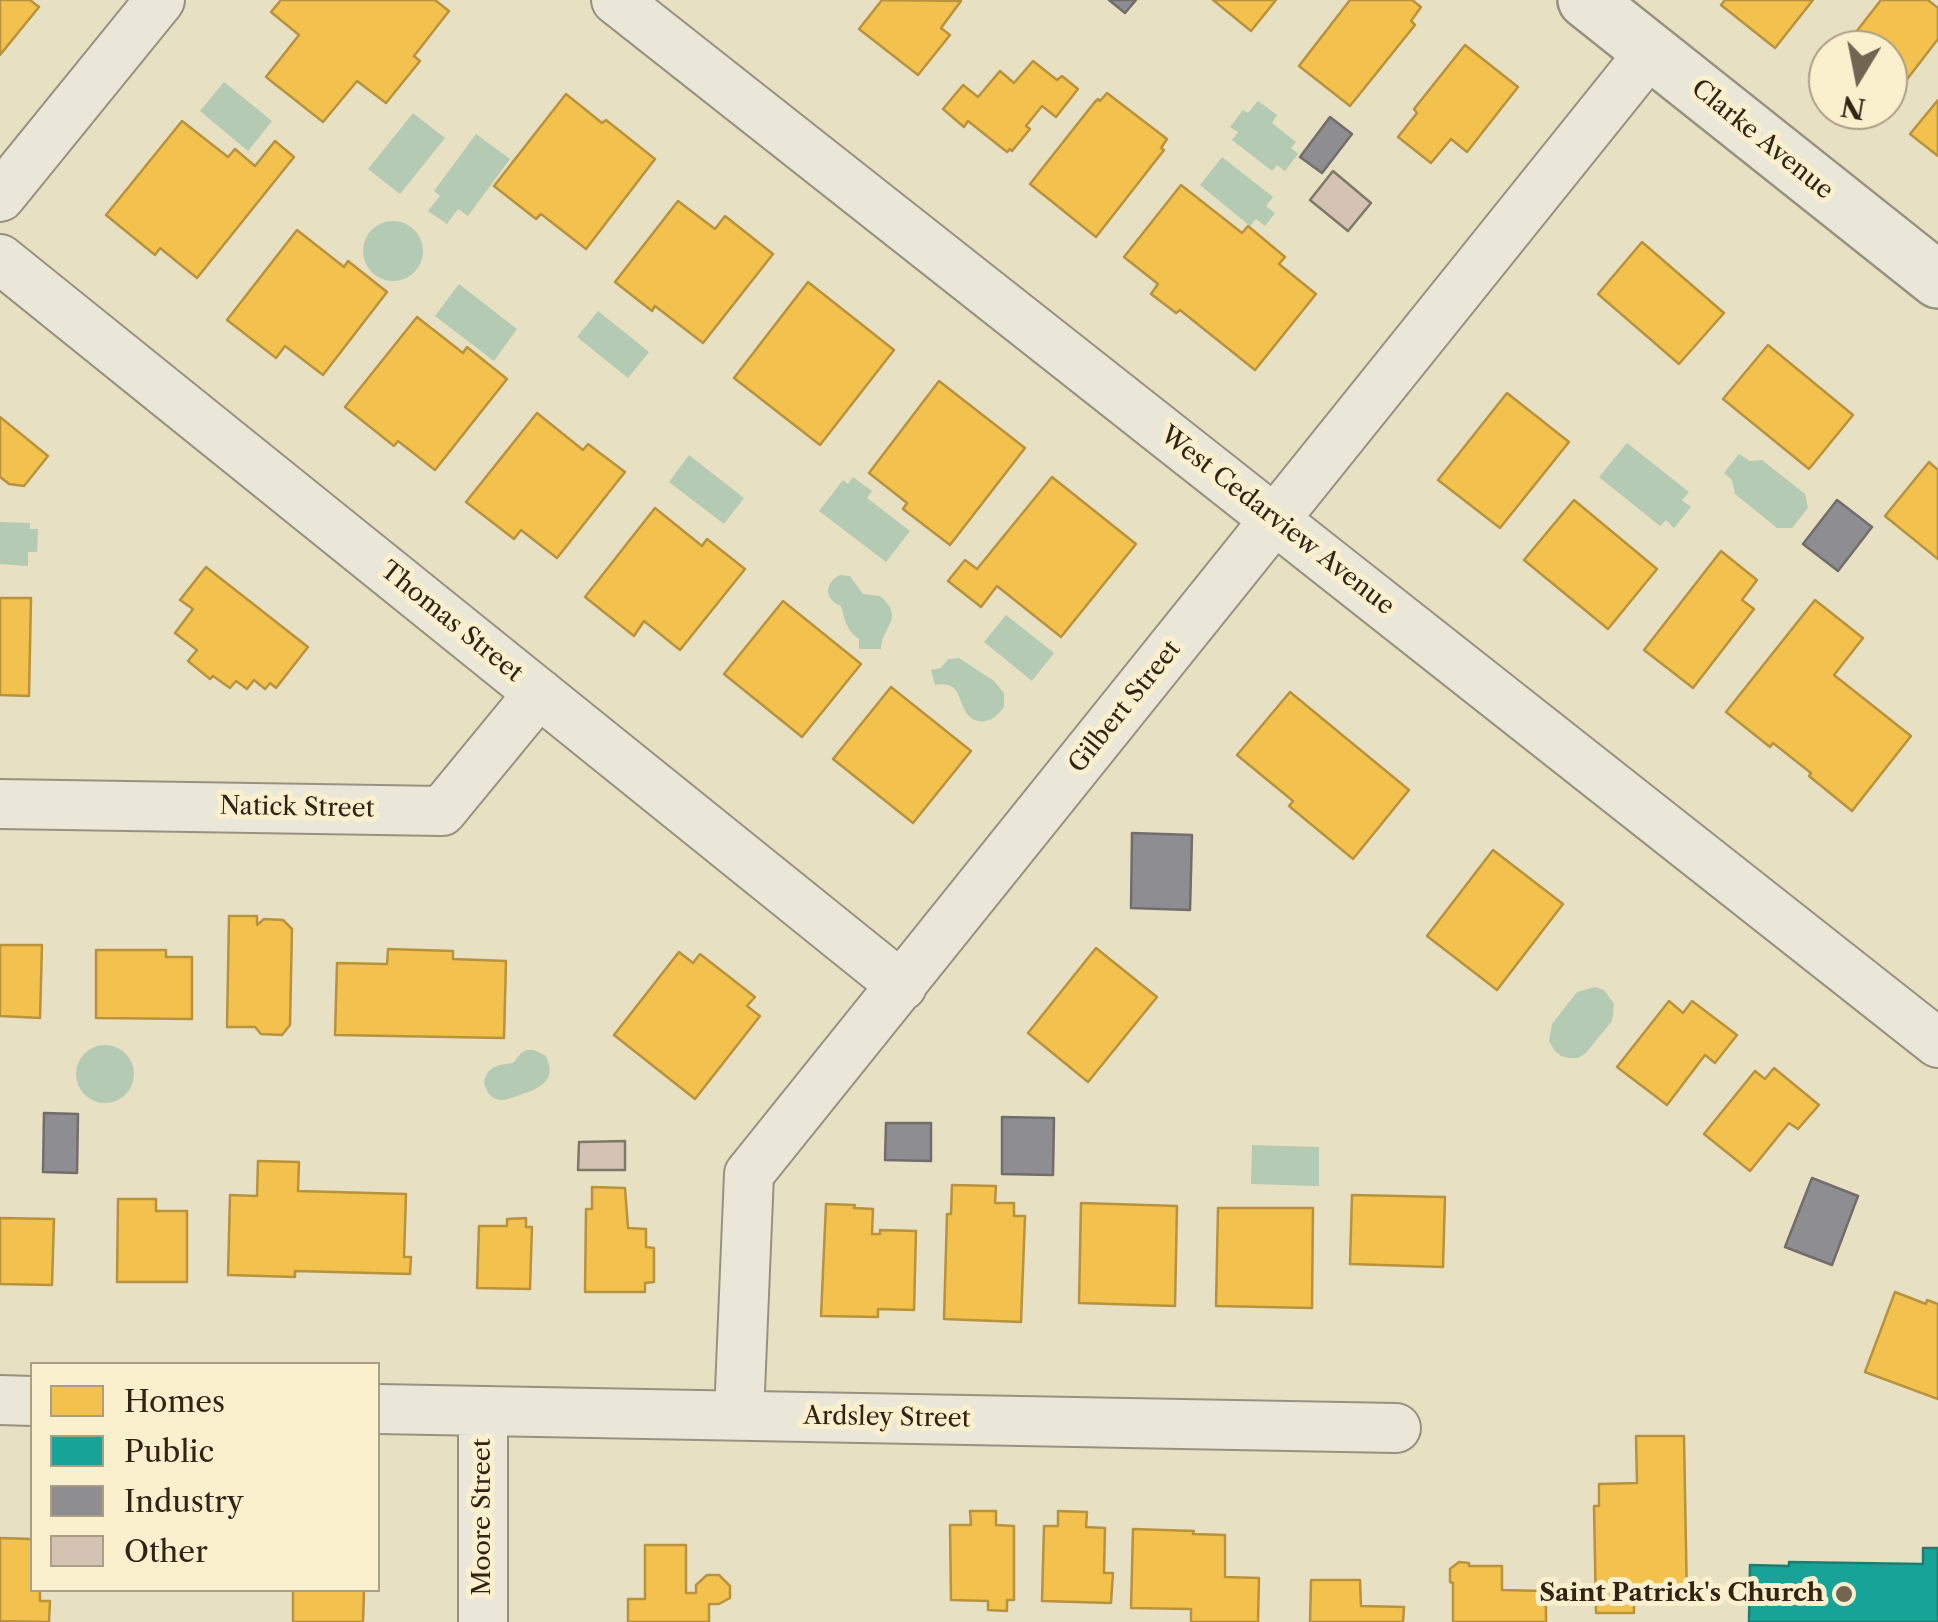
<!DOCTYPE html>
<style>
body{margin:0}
#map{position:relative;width:1938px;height:1622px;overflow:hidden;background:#e8e0c3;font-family:"Libre Caslon Text",serif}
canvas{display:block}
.legend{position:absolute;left:30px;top:1362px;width:350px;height:230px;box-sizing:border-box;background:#faf0ce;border:2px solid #aa9e84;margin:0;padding:12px 18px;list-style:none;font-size:30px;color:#322314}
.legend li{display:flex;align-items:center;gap:20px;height:50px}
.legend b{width:50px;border:2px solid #aa9e84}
.north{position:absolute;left:1808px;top:30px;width:100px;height:100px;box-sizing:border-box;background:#faf0ce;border:2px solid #aa9e84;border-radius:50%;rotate:190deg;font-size:28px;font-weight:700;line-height:40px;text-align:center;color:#322314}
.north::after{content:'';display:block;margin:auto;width:35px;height:45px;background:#726551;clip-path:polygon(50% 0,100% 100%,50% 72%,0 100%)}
</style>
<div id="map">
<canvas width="1938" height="1622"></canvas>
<ul class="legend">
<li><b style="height:28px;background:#f2c14e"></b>Homes</li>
<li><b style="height:28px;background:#17a398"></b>Public</li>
<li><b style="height:28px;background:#8d8d92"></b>Industry</li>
<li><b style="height:28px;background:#d4c2b2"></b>Other</li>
</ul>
<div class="north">N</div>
</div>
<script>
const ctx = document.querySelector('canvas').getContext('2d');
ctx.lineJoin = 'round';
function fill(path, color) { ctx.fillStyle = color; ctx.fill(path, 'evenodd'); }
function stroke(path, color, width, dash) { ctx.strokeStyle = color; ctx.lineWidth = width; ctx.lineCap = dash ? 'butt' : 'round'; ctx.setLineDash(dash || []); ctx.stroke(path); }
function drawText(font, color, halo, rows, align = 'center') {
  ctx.font = font + ' "Libre Caslon Text",serif'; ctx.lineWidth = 10; ctx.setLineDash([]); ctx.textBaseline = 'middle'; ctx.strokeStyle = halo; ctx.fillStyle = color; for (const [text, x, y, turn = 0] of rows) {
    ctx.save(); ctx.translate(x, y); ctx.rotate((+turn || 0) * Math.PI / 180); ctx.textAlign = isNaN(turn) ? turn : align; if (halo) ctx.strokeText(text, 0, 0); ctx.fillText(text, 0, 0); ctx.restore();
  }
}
const water = new Path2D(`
 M224,82L272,121L248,151L200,111Z
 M1258,101L1277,115L1272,123L1296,142L1291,148L1298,154L1285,171L1277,165L1272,171L1232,140L1238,132L1230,127L1243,110L1248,113Z
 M413,113L445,138L400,194L368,169Z
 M476,134L510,159L468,216L458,209L447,224L428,211L440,196L434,191Z
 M1222,157L1273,197L1266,206L1275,213L1265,226L1256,219L1250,226L1200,185Z
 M363 251a30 30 0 1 1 60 0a30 30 0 1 1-60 0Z
 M459,284L517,329L494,361L435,316Z
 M598,311L649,352L628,378L577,337Z
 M1627,443L1689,492L1682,500L1691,507L1674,528L1666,520L1660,526L1599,477Z
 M1739,454L1750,461L1762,460L1805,494L1808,508L1792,528H1777L1735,494L1732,480L1724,473Z
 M689,455L744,498L724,524L669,482Z
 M853,477L872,491L867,498L910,531L886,562L819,511L843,480L848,484Z
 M0,522L30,523V529H38L37,552H28V566L0,564Z
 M840,575L850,576L863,594L880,596C906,618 882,626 881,649H859V639C846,630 845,620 841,606C824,599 824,583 840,575Z
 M1006,615L1054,653L1032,681L984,642Z
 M959,658L994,681L1004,693V707C996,719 981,728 968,715C957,703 963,680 935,685L931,670L941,668L948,659Z
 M1595,987L1604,990L1614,1004L1612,1021L1586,1053L1578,1058H1569L1561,1056L1554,1050L1549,1041L1552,1024L1577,992Z
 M76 1074a29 29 0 1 1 58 0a29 29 0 1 1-58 0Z
 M527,1050H534L546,1056C558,1082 538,1089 517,1096C514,1097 503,1101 500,1100C490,1099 486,1090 484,1083C487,1066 498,1065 513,1063L521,1053Z
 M1252,1145L1319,1147V1186L1251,1184Z`);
const homes = new Path2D(`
 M0,0H30L39,7L0,55Z
 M281,0H435L449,11L414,56L420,61L386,103L357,81L323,122L266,77L299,35L271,12Z
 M882,0L961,1L941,28L950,35L918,75L859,29Z
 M1213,0H1276L1251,31Z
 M1350,0H1412L1421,7L1411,21L1415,25L1350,106L1299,66Z
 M1813,0L1775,48L1721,5L1725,0Z
 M1881,0H1928L1938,8V39L1888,104V50H1842Z
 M1465,45L1518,87L1467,152L1451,139L1431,163L1398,137L1417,113L1414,109Z
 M1033,61L1057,80L1062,76L1078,89L1056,117L1042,106L1026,126L1030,129L1012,151L1010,149L1007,152L968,121L964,127L943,109L963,85L978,97L1000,71L1014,83Z
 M1107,93L1167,139L1161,148L1164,150L1096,237L1030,184L1094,103L1098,99L1100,101Z
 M566,94L602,123L606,120L655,159L586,249L541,214L536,219L494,186Z
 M1938,100V156L1910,134Z
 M182,121L228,157L235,149L255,166L275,141L294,157L197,278L160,248L155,255L106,215Z
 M1181,185L1242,233L1248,226L1285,257L1279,264L1316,294L1255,370L1180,310L1176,313L1151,294L1158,284L1124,257Z
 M678,201L715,229L725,216L773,254L703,343L655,306L652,311L615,282Z
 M297,230L344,267L348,261L387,292L323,375L285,346L276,358L227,320Z
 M1642,242L1724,313L1679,364L1598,294Z
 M808,282L894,350L820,445L734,378Z
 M417,317L463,353L467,347L507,379L435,470L398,441L394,446L345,407Z
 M1768,345L1853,415L1809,469L1723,399Z
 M939,381L1025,448L950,545L903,509L907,503L869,473Z
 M1507,393L1569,442L1500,528L1438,480Z
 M537,413L583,450L588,444L625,472L557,558L521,530L514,539L466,502Z
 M0,417L48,456L24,486L9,484L0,477Z
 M1929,462L1938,470V559L1885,516Z
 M1052,477L1136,544L1061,637L997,586L981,607L948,581L965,560L977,569Z
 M1574,500L1657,569L1608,629L1524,560Z
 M655,508L702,546L707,539L745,569L680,650L644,621L634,636L585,597Z
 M1721,551L1757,580L1742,600L1754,609L1693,688L1644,650Z
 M206,567L308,647L276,688L270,683L265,689L254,680L247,689L236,681L230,688L213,676L210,679L188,661L197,650L175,633L193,609L180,600Z
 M0,598H31L29,696L0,695Z
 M1815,600L1863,638L1834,675L1911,736L1852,811L1809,776L1811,773L1773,743L1770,747L1726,712Z
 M783,601L861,664L802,737L724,674Z
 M891,687L971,751L913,823L833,759Z
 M1290,692L1409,790L1353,859L1289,806L1293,801L1237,755Z
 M1493,850L1563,904L1497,990L1427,936Z
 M229,916H257V925L264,919L283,920L292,929L290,1025L282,1035L261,1034L255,1027H227Z
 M0,945H42L40,1018L0,1016Z
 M1096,948L1157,997L1088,1082L1028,1033Z
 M388,949L453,951V959L506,961L504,1038L335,1035L337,963L387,964Z
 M96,950H166V957H192V1019L96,1018Z
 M679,952L693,963L700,954L755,997L747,1006L760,1016L695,1099L614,1035Z
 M1669,1001L1683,1013L1692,1001L1737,1035L1715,1063L1705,1055L1667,1105L1617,1067Z
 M1774,1068L1819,1105L1798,1129L1789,1123L1750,1171L1704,1134L1755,1071L1765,1079Z
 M258,1161L299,1162L298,1191L406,1194L404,1257H411L410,1274L295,1271V1277L228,1275L230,1195L257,1196Z
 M952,1185L996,1186L995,1203H1014V1216H1025L1021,1322L944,1319L947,1214H951Z
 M592,1187L625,1188L628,1228L646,1229V1247L654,1248V1282L645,1283V1292H585L586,1209H592Z
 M1352,1195L1445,1197L1443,1267L1350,1264Z
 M118,1199H156V1211H187V1282H117Z
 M1081,1203L1177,1206L1175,1306L1079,1303Z
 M826,1204L855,1205L854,1208L873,1209L872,1234H880V1230L916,1231L914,1310L878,1309V1317L821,1316Z
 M1218,1208H1313L1312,1308L1216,1306Z
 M0,1218L54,1219L52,1285L0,1284Z
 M526,1218V1227H532L530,1289L477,1288L479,1226H507V1219Z
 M1895,1292L1926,1304L1927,1300L1938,1304V1399L1865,1372Z
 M1636,1436H1684L1687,1603L1634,1604V1613H1596L1594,1506H1599V1484L1637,1483Z
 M970,1511H996V1525L1014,1526V1600H1007V1611L988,1610V1601L951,1600L950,1525H971Z
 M1058,1511L1087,1512L1086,1527L1105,1528L1104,1573H1113L1111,1603L1042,1601L1044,1526H1058Z
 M1133,1529L1194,1531L1193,1534L1225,1535V1577L1259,1578L1258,1622H1191V1609L1131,1608Z
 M0,1538L32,1539V1590H40V1601H50L49,1622L0,1621Z
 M645,1545H686V1593H696V1585L707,1575H719L730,1586V1598L719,1604H709V1622H628V1599H645Z
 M1459,1562L1469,1563V1566H1502V1590L1546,1591V1622H1453V1583L1450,1582V1569Z
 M1311,1580H1360L1361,1606L1404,1607L1403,1622H1310Z
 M293,1590H364L363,1622H293Z`);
const public = new Path2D(`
 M1923,1548H1938V1622H1749L1750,1565L1789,1566V1562L1923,1564Z`);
const industry = new Path2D(`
 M1109,0H1136L1125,13Z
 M1330,117L1352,134L1322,173L1300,157Z
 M1837,500L1872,527L1838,571L1803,544Z
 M1132,833L1192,835L1190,910L1131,908Z
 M44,1113L78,1114L77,1173L43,1172Z
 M1002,1117L1054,1118L1053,1175L1002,1174Z
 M886,1123H931V1161L885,1160Z
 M1812,1178L1858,1196L1832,1265L1785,1247Z`);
const building = new Path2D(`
 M1333,171L1371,203L1348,231L1310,200Z
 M625,1141V1170H578L579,1142Z`);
const minor = new Path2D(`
 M616,0L1938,1043
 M0,197L160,0
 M0,259L902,986
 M0,804L442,811L539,693
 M0,1400L32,1401
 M378,1409L1396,1428
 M739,1415L749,1174L1651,51
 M483,1622V1412`);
const tertiary = new Path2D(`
 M1586,0L1938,280`);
const markers = [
 [1844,1594,10,"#726551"]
];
const streetNames = [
 ["Clarke Avenue",1762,140,39],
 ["West Cedarview Avenue",1277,521,38],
 ["Thomas Street",451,622,39],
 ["Gilbert Street",1125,707,-51],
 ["Natick Street",297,808,1],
 ["Ardsley Street",887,1418,1],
 ["Moore Street",483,1517,-90]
];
const poiNames = [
 ["Saint Patrick's Church",1824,1594]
];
fill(water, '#b4cab2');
fill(homes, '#f2c14e');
stroke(homes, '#b8923d', 2.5);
fill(public, '#17a398');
stroke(public, '#1f7d70', 2.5);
fill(industry, '#8d8d92');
stroke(industry, '#726d6c', 2.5);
fill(building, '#d4c2b2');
stroke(building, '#7e7868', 2.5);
stroke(minor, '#989180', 52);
stroke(tertiary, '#989180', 60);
stroke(minor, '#ebe7d8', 48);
stroke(tertiary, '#ebe7d8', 55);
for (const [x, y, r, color] of markers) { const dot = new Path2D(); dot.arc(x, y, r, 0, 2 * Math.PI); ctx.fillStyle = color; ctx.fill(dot); stroke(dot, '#faf0ce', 4); }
drawText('25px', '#322314', '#faf0ce', streetNames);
drawText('bold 25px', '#322314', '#faf0ce', poiNames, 'right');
</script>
